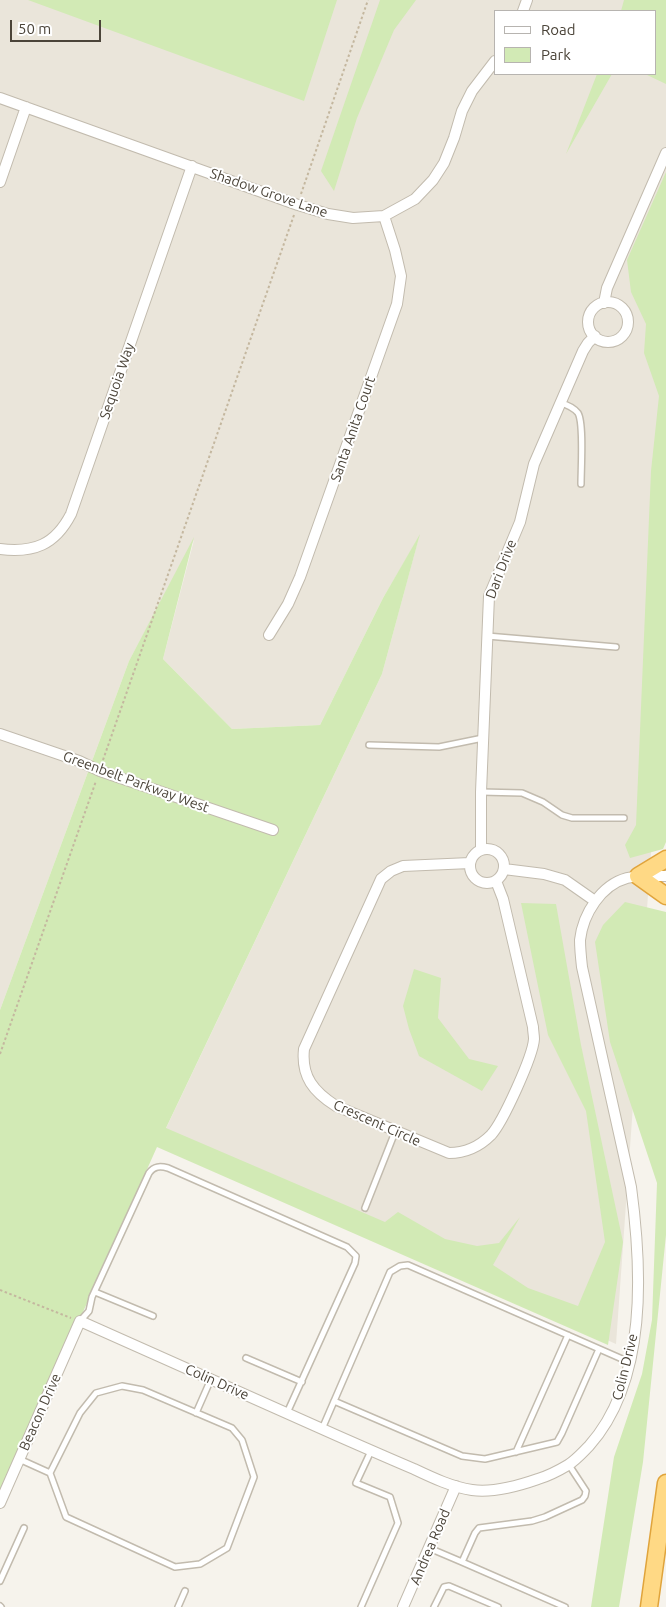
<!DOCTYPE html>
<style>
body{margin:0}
#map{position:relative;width:666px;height:1607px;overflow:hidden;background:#f6f3ec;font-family:Ubuntu,sans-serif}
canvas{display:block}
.legend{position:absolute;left:494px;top:10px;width:162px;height:65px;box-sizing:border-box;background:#fff;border:1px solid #b7b4b0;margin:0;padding:6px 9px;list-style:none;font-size:15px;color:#4b4439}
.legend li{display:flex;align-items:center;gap:10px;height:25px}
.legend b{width:25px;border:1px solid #b7b4b0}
.scale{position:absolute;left:10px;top:20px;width:91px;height:22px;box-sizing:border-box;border:2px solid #4b4439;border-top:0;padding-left:6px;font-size:15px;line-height:18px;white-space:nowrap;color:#4b4439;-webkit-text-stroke:4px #fff;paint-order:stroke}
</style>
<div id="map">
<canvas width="666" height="1607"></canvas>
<ul class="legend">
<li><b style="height:6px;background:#fff"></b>Road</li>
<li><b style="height:14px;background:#d2eab5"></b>Park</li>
</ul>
<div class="scale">50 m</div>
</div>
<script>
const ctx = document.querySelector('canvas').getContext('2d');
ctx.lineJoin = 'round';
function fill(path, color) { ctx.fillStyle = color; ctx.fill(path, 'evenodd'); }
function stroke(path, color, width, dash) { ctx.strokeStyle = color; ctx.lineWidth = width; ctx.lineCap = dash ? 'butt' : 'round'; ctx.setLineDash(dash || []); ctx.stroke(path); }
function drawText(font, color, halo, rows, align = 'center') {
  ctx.font = font + ' Ubuntu,sans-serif'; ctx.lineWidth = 4; ctx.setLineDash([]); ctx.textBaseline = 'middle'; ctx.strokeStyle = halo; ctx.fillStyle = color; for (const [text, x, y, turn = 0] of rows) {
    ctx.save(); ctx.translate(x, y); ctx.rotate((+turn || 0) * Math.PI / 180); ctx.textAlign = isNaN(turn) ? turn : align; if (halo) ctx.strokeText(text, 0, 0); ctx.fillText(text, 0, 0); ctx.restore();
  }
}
const residential = new Path2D(`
 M0,0H641L637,11H495V74H655L666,76V642L616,1344L160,1141L382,674L419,537L383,598L320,725L232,729L163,659L194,540L129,661L0,1010Z`);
const green = new Path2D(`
 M28,0H337L304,101Z
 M380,0H416L394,30L357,118L334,191L321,171Z
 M624,0H666V84L645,74H655V11H621Z
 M597,74H612L566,154Z
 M666,172V842L663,849L630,858L625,845L636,825L651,471L659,396L644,353L646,324L631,292L627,260Z
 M420,534L382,674L166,1128L385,1222L398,1212L445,1239L477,1246L499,1243L520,1217L493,1265L528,1288L578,1306L605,1242L586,1111L548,1035L521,903L556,904L581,1045L623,1242L608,1345L157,1147L0,1497V1010L129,661L194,537L163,659L232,729L320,725L383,598Z
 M625,902L666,912V1235L643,1462L619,1607H591L614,1457L642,1374L652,1320L657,1183L610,1042L595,942L603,925Z
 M414,969L441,978L438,1018L469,1059L498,1066L482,1091L419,1056L409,1029L403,1006Z`);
const path = new Path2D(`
 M301,194L368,0
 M103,760L294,215
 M0,1054L96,781
 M0,1290L71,1318`);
const service = new Path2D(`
 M561,403C568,405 573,407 578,413C584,423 581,469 581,484
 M487,636L616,647
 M369,745L439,747L483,738
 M481,792L522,793L543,802L562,815L572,818H624
 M365,1208L395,1132
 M95,1292L153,1316
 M80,1321L89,1311L92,1297L149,1173C154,1166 160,1166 168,1168L347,1247L356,1256L355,1263L287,1413
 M246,1358L302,1382
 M334,1401L462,1456L485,1459L557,1442L562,1433L599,1349
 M196,1413L211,1379
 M322,1429L390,1272L400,1266L408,1265L629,1362
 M516,1452L568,1335
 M19,1459L50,1473L80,1413L96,1393L122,1386L143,1390L232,1428L242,1440L254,1477L227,1548L200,1564L175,1567L66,1517L50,1473
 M429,1548L462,1562L475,1533L479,1528L532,1521L545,1517L582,1500L585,1496L586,1491L569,1465
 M462,1562L565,1607
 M0,1581L24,1528
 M0,1606L1,1607
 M178,1607L185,1591
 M361,1607L398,1523L390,1497L356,1483L371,1451
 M434,1607L444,1587L449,1586L498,1607`);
const minor = new Path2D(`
 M523,11L527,0
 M0,98L298,205L328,214L353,218L384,216L415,199L433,180L444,163L454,138L462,111L472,91L495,61
 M0,182L26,107
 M588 322a20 20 0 1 1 40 0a20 20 0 1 1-40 0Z
 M604,303L607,288L666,153
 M0,549C34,553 55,545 71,514L192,166
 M269,635L288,604L300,577L397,304L401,276L395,250L384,216
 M0,734L79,761L100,771L273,830
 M470 866a17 17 0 1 1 34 0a17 17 0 1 1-34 0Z
 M481,850V792L489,596L520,522L534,464L583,351L588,343L595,336
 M470,863L403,866L391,871L381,879L304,1049C301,1077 314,1092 336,1106L449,1153C465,1153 480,1146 491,1135C503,1122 533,1056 534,1039C534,1035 533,1031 533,1027L503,899L496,881
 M504,869L544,874L565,880L595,901
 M0,1503L80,1321C166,1359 252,1397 338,1436C363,1447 388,1458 414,1469C433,1478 452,1487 472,1490C493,1493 518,1486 538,1479C548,1476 558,1471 568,1465C576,1460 582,1453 589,1446C648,1380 642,1269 631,1187L582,967C581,958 580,949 580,940C583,914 601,885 627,878C640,875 653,876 666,876
 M403,1607L456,1486`);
const trunk = new Path2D(`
 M666,859L638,876L666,896
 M649,1607L666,1483`);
const streetNames = [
 ["Shadow Grove Lane",269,193,19],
 ["Sequoia Way",117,381,-71],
 ["Santa Anita Court",353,429,-71],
 ["Dari Drive",501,569,-69],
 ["Greenbelt Parkway West",136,782,20],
 ["Crescent Circle",377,1123,24],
 ["Colin Drive",625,1367,-76],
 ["Colin Drive",217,1382,24],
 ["Beacon Drive",40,1412,-66],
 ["Andrea Road",430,1547,-67]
];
fill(residential, '#eae5da');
fill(green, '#d2eab5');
stroke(service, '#c2bbae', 8);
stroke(minor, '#c2bbae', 12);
stroke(trunk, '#e0a43c', 19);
stroke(path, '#c4b79f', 2, [2.5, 2.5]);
stroke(service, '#fff', 5);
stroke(minor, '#fff', 10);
stroke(trunk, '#ffd985', 16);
drawText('14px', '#4b4439', '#fff', streetNames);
</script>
